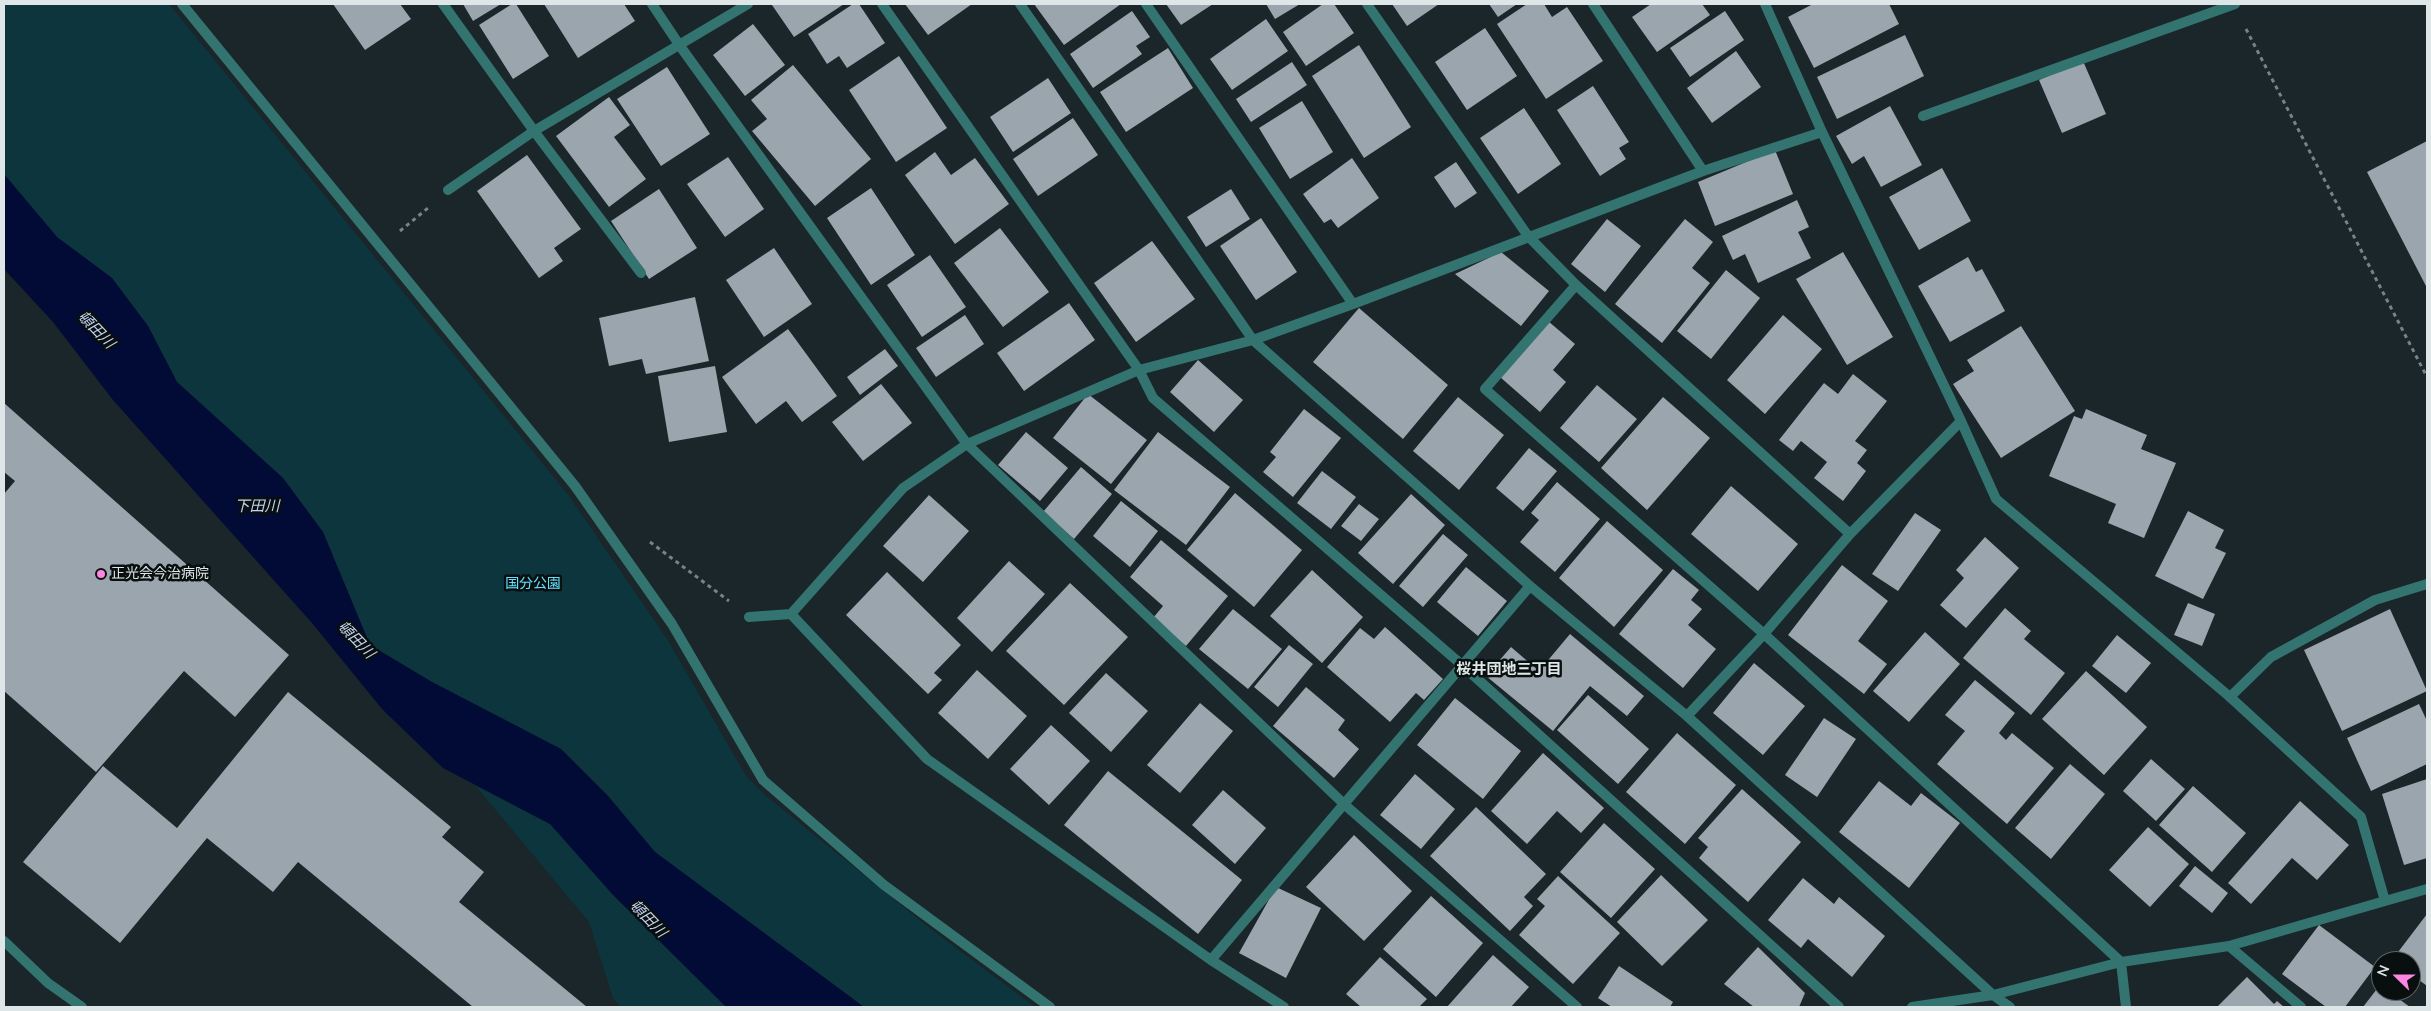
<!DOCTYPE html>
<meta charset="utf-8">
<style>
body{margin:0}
#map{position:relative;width:2431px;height:1011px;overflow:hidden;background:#1a2629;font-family:Mulish,sans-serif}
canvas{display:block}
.frame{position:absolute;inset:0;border:5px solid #dee6e8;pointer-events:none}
.north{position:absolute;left:2371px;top:951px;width:50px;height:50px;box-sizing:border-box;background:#090e0f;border:1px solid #5e6466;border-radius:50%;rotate:292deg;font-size:14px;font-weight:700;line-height:20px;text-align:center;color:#dee6e8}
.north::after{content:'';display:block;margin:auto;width:18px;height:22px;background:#fd86e2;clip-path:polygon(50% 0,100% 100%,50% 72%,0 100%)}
</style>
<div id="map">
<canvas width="2431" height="1011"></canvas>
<div class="frame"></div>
<div class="north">N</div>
</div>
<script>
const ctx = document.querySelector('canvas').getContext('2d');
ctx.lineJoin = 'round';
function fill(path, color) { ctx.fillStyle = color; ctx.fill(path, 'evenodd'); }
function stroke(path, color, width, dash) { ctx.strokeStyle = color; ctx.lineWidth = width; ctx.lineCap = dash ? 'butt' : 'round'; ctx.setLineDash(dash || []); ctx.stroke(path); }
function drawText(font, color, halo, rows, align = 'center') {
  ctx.font = font + ' Mulish,"Noto Sans JP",sans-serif'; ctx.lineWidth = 5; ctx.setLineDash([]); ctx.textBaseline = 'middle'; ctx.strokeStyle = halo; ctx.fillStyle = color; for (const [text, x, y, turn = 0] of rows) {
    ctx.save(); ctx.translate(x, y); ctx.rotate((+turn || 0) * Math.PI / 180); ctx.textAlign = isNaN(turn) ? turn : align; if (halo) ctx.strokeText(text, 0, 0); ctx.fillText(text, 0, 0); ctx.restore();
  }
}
const green = new Path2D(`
 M4,4H169L569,496L667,639L746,776L766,796L932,930L1035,1007H864L655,852L608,796L561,749L432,682L370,645L323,532L283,478L177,382L148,326L112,278L57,237L4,174Z
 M475,785L550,824L738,1007H621L613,998L589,922Z`);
const water = new Path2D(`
 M4,174L57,237L112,278L148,326L177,382L283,478L323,532L370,645L432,682L561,749L608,796L655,852L864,1007H726L613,895L550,824L443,768L382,709L312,623L113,400L53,322L4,269Z`);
const building = new Path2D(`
 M333,4H400L411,19L365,50Z
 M463,4H501L473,21Z
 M512,4H516L549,56L513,79L479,25Z
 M544,4H624L635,21L578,58Z
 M775,4H844L794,37L772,5Z
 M853,4H859L885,43L847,68L839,56L827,64L808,34Z
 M905,4H972L928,35Z
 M1034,4H1121L1064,45Z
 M1166,4H1213L1181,25Z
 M1266,4H1300L1275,19Z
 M1323,4H1334L1354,33L1306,66L1283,32Z
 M1392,4H1439L1407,26Z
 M1489,4H1517L1498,17Z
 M1527,4H1544L1552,17L1567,7L1603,61L1546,99L1497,24Z
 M1651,4H1702L1710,15L1657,52L1632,17Z
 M1813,4H1889L1899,24L1814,68L1788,17Z
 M1132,11L1150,37L1136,46L1142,54L1093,88L1070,54Z
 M1725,11L1744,40L1690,77L1670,48Z
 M1266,19L1288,51L1232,90L1210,59Z
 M753,24L785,65L745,96L713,55Z
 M1485,28L1517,76L1467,110L1435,62Z
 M1905,35L1924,76L1837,119L1817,77Z
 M1359,45L1411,127L1364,158L1312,76Z
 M1168,48L1193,88L1126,132L1100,92Z
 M1736,51L1761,87L1712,123L1687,88Z
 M899,56L947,128L896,162L849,90Z
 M2083,61L2106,114L2062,133L2039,80Z
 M1292,62L1307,85L1251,122L1236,99Z
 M793,65L871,159L815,206L752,131L767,119L751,100Z
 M667,67L710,134L661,166L617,99Z
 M1048,78L1071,113L1013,152L990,117Z
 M1593,86L1629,142L1619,148L1626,159L1600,176L1557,110Z
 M609,97L630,125L614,137L646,179L609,207L556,136Z
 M1302,101L1333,152L1290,179L1259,128Z
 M1890,106L1922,165L1881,187L1864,156L1852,164L1836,136Z
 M1524,108L1561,164L1518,194L1480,138Z
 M1073,118L1098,155L1038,196L1013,159Z
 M2427,141V288L2367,172Z
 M1775,150L1793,194L1715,226L1698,182Z
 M935,152L951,175L975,158L1009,204L955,244L905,175Z
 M527,155L581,229L554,248L563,261L539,278L477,191Z
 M728,157L764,209L725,237L687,184Z
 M1352,158L1379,198L1338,228L1331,219L1324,223L1303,194Z
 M1456,162L1477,193L1455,208L1434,177Z
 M1942,168L1971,221L1919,250L1889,197Z
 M871,188L915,255L871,285L827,218Z
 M659,189L697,248L649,279L611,221Z
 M1231,189L1250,219L1206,247L1187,217Z
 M1797,200L1809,227L1798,232L1811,258L1758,283L1745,254L1733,260L1722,236Z
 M1261,218L1297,272L1256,300L1220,246Z
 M1607,219L1641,246L1605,292L1571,264Z
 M1685,219L1713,242L1692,268L1710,283L1662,343L1615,304Z
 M1000,228L1049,292L1003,327L954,263Z
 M1152,241L1195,299L1136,342L1094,283Z
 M774,248L812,304L764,337L726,280Z
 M1501,252L1549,291L1521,326L1455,274Z
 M1843,252L1893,337L1847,365L1796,279Z
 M930,255L966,307L922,337L887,285Z
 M1968,257L1976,272L1982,269L2005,311L1950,342L1918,286Z
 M1726,270L1760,298L1711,359L1677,331Z
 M695,297L709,361L646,374L642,359L609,366L599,318Z
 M1069,303L1095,340L1024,391L997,353Z
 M1359,308L1448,385L1403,439L1313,362Z
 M965,315L984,344L936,377L916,348Z
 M1783,315L1822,349L1765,414L1727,380Z
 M1548,321L1575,344L1553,370L1566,382L1540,412L1500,377Z
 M2021,326L2075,411L2001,458L1953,384L1974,371L1967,360Z
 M788,329L837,396L802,422L786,401L756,424L722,377Z
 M885,349L898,366L860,395L847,377Z
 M1198,360L1243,400L1214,432L1170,392Z
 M715,366L727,432L669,442L658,376Z
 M1853,374L1887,401L1855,441L1867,450L1857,463L1866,471L1843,501L1814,478L1827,462L1801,441L1793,451L1779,440L1824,383L1838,394Z
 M881,384L912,423L863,461L832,422Z
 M1597,385L1637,419L1599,462L1560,428Z
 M1088,394L1147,440L1111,484L1053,438Z
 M1458,397L1504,435L1459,490L1413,451Z
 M1663,397L1710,438L1647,510L1601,468Z
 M4,403L289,655L235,717L184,671L96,772L4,691V494L15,481L4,472Z
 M1304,409L1341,438L1293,497L1263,472L1276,457L1270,452Z
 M2086,409L2147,435L2141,449L2176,463L2144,538L2108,523L2116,504L2049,476L2074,416L2082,419Z
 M1026,432L1068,468L1040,501L998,465Z
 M1158,432L1230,487L1186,545L1114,490Z
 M1529,448L1557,471L1523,511L1496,488Z
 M1081,467L1112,494L1074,539L1043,512Z
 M1322,471L1356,497L1331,529L1297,503Z
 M1557,482L1600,519L1555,572L1520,542L1539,520L1531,513Z
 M1731,486L1798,544L1758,591L1691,534Z
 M1235,493L1302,550L1254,607L1187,550Z
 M1411,494L1445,525L1393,584L1358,553Z
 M929,495L969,531L923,582L883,546Z
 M1121,501L1158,531L1130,567L1093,536Z
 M1359,504L1379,519L1361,541L1341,526Z
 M2188,511L2224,530L2215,548L2226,553L2203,599L2155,576Z
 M1915,513L1941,530L1898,591L1872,574Z
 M1607,521L1663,570L1614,627L1559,578Z
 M1443,534L1468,555L1423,607L1399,586Z
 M1985,537L2019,568L1966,628L1940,605L1964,578L1956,570Z
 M1161,540L1228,596L1186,646L1153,618L1163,606L1130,577Z
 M1009,561L1045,594L992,652L957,618Z
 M1842,565L1888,601L1858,641L1887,664L1864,694L1788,635Z
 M1466,567L1507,601L1478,636L1437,602Z
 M1673,569L1699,590L1691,600L1702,609L1688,625L1716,649L1683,688L1619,634Z
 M1312,570L1363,617L1322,663L1270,616Z
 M887,572L961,645L934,673L942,680L928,694L846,615Z
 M1070,583L1128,637L1064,705L1006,651Z
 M2188,603L2215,614L2202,646L2174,635Z
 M2005,608L2031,631L2024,639L2065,673L2031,715L1963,658Z
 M1233,609L1282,649L1248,689L1199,649Z
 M2390,609L2427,691L2342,731L2304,650Z
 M1385,627L1443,679L1424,700L1416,693L1390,722L1327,667L1360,628L1374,639Z
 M1925,632L1960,664L1909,722L1873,691Z
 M1570,634L1644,696L1627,716L1590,686L1553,731L1486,676L1511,647L1539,671Z
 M2117,635L2151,663L2126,693L2092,666Z
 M1289,645L1313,664L1278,707L1254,687Z
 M1754,663L1805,706L1763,755L1713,713Z
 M977,670L1027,716L988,759L938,713Z
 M2086,671L2147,727L2104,775L2042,719Z
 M1106,673L1148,711L1111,752L1069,713Z
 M1975,680L2015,713L1999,733L2006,740L2012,733L2054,768L2007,824L1937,764L1965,731L1945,715Z
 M1306,687L1345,720L1338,730L1359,749L1334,778L1273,726Z
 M288,692L451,827L442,837L484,872L459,902L587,1007H473L298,862L273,892L207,838L120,943L23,862L103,766L177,828Z
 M1588,695L1649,749L1618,784L1557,730Z
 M1455,698L1521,751L1483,799L1417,745Z
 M1200,703L1233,731L1180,793L1147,765Z
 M2419,704L2427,721V764L2371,791L2347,738Z
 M1824,718L1856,739L1817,797L1785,775Z
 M1051,725L1090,761L1049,805L1010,769Z
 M1677,733L1736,785L1685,844L1626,792Z
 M1543,753L1604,808L1581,833L1557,811L1527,844L1491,811Z
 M2151,759L2185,789L2156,821L2123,791Z
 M2070,764L2105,794L2051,859L2015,828Z
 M1108,771L1242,880L1198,934L1064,825Z
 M1415,774L1455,809L1421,849L1380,815Z
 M2427,779V858L2404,865L2382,794Z
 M1879,781L1911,806L1921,793L1960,823L1909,888L1839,832Z
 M2193,786L2246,833L2212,872L2159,825Z
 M1742,789L1801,842L1748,902L1699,858L1708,847L1698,838Z
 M1223,790L1266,828L1235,864L1192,825Z
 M2300,801L2349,845L2317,880L2292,858L2251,904L2228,883Z
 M1476,807L1546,874L1524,897L1533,906L1510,931L1430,856Z
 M1604,823L1655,869L1611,918L1560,872Z
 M2148,827L2189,864L2150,907L2109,870Z
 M1354,835L1412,891L1364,941L1306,887Z
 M2195,866L2228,893L2212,913L2179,886Z
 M1661,875L1708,920L1662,966L1617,922Z
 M1558,876L1620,933L1573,984L1519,935L1545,906L1537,899Z
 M1803,878L1834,904L1839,897L1885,936L1852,977L1808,939L1801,948L1768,920Z
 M1276,887L1321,908L1286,978L1239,953Z
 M1431,896L1483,943L1436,997L1383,949Z
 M2427,914V986L2411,974V961L2392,960Z
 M2319,925L2375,967L2345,1007H2326L2282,974Z
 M1758,947L1805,993L1799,1007H1754L1724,984Z
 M1493,955L1529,987L1511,1007H1447Z
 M1380,957L1427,999L1419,1007H1361L1346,994Z
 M1619,966L1673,1002L1670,1007H1612L1598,998Z
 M2247,977L2274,1004L2277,1001L2284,1007H2217Z
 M2380,985L2381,991H2388L2410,1007H2363Z`);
const path = new Path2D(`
 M2246,29L2427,377
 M400,231L428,208
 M650,542L729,601`);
const minor = new Path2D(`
 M182,4L575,486L672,624L763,780L884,885L1050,1007
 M443,4L534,131L641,273
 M652,4L680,46L967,444L1139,370L1253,340L1353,304L1703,171L1822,132
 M882,4L1139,370L1153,398L1462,665L1839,1007
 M1020,4L1253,340L1530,586L1687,716L1993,995L2010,1007
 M1146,4L1353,304
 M1367,4L1528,236L1576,285L1850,534
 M1593,4L1703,171
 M1765,4L1822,132L1961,421L1996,499L2230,697L2361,817L2385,901L2229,946L2121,962L1993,995L1912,1007
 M1923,116L2235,4
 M448,190L534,131L748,4
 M1576,285L1485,389L1764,634L2121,962L2126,1007
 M749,617L791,614
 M1687,716L1764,634L1850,534L1961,421
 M2385,901L2427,889
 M2229,946L2301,1007
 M1211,960L927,759L791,614L903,488L967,444L1345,805L1577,1007
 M1284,1007L1211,960L1530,586`);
const tertiary = new Path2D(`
 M2230,697L2271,657L2375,600L2427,584
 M4,941L48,983L82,1007`);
const markers = [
 [101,574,5,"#fd86e2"]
];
const poiNames = [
 ["正光会今治病院",111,574]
];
const parkNames = [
 ["国分公園",533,584]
];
const waterNames = [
 ["頓田川",96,330,46],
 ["下田川",257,506],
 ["頓田川",356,640,46],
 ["頓田川",648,919,46]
];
const neighbourhoodNames = [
 ["桜井団地三丁目",1509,669]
];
fill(green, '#0d353e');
fill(water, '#010b36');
fill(building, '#9aa5ae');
stroke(path, '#798386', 3, [4, 4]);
stroke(minor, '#337471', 10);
stroke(tertiary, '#337471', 10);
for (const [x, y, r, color] of markers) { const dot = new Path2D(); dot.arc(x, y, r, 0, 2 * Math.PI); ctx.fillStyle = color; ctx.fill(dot); stroke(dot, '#090e0f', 2); }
drawText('14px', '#dee6e8', '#090e0f', poiNames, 'left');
drawText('14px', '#65e1ff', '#090e0f', parkNames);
drawText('italic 15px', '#c2d2f1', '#090e0f', waterNames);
drawText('bold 15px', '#dee6e8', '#090e0f', neighbourhoodNames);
</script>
